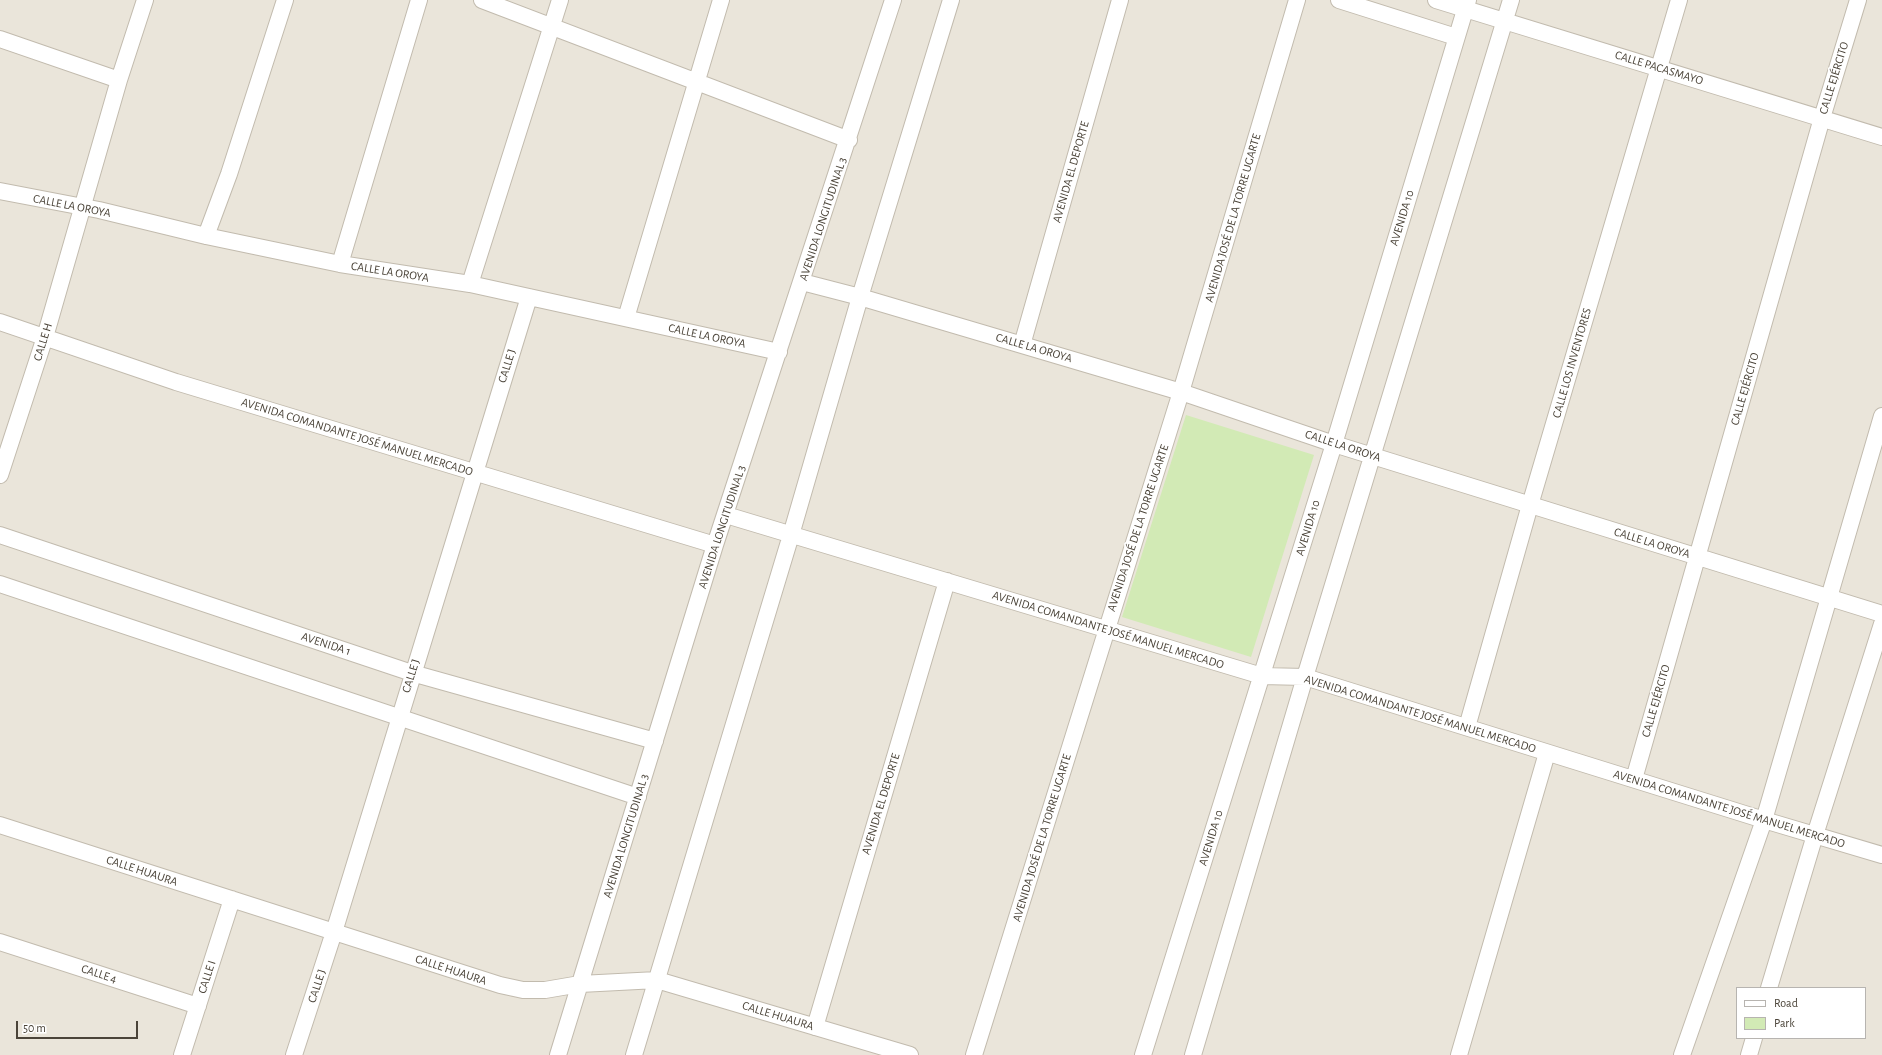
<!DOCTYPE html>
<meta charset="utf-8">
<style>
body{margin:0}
#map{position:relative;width:1882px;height:1055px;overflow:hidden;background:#f6f3ec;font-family:"Alegreya Sans",sans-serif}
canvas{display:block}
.legend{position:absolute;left:1736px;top:987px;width:130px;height:52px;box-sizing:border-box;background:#fff;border:1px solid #b7b4b0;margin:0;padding:5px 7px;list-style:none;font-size:12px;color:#4b4439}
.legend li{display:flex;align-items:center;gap:8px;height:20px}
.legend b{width:20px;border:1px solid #b7b4b0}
.scale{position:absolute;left:16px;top:1021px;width:122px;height:18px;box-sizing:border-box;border:2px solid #4b4439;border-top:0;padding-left:5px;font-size:12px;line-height:14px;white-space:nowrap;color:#4b4439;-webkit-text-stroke:3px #fff;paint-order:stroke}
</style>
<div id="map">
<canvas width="1882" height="1055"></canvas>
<ul class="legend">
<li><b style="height:5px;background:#fff"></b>Road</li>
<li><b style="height:11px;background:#d2eab5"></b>Park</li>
</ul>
<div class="scale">50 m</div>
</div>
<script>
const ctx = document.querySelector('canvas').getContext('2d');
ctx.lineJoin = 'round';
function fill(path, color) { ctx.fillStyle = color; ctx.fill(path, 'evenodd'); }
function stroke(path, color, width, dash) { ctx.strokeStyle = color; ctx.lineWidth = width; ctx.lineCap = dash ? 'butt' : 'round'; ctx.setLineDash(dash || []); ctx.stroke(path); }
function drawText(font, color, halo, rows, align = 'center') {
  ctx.font = font + ' "Alegreya Sans",sans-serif'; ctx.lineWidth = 3.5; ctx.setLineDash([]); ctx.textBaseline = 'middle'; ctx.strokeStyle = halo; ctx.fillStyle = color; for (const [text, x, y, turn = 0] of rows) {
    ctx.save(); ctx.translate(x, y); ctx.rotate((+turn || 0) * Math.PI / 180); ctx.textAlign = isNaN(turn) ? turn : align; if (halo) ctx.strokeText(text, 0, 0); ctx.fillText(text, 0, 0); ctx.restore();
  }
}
const residential = new Path2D(`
 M0,0H1882V1055H0ZM1737,988H1865V1038H1737Z`);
const green = new Path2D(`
 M1186,415L1314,455L1251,657L1122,617Z`);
const street = new Path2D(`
 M482,0L849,140
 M1339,0L1456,37
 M1436,0L1882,137
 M0,39L119,80
 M0,191L99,210L206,236L340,264L470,284L779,352
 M206,236L229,174L285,0
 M340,264L419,0
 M802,282L860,297L1181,392L1334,444L1882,614
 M470,284L560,0
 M626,318L721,0
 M0,322L176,382L715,545
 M1022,345L1120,0
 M0,475L45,337L119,80L145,0
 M726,515L1262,676L1305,677L1764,820L1882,855
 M0,535L412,673L655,741
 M0,584L638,797
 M1467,727L1530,505L1679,0
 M1634,779L1822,118L1858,0
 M0,825L500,985L523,990H545L580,984L657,980L910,1055
 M0,942L198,1006
 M1769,988L1815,835L1882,624
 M815,1027L947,581
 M182,1055L232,899
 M294,1055L334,932L529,297
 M558,1055L715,545L893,0
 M634,1055L791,535L860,297L951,0
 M974,1055L1181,392L1297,0
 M1143,1055L1334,444L1468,0
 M1193,1055L1305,677L1511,0
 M1459,1055L1547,753
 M1682,1055L1764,820L1882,416
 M1749,1055L1754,1038`);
const streetNames = [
 ["CALLE PACASMAYO",1659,68,17],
 ["CALLE EJÉRCITO",1834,78,-73],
 ["AVENIDA EL DEPORTE",1071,172,-74],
 ["CALLE LA OROYA",72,206,11],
 ["AVENIDA JOSÉ DE LA TORRE UGARTE",1233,218,-74],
 ["AVENIDA 10",1402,218,-73],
 ["AVENIDA LONGITUDINAL 3",823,219,-72],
 ["CALLE LA OROYA",390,272,9],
 ["CALLE LA OROYA",707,336,12],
 ["CALLE H",43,342,-73],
 ["CALLE LA OROYA",1034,348,16],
 ["CALLE LOS INVENTORES",1572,363,-74],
 ["CALLE J",507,366,-73],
 ["CALLE EJÉRCITO",1745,389,-74],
 ["AVENIDA COMANDANTE JOSÉ MANUEL MERCADO",357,437,17],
 ["CALLE LA OROYA",1343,446,18],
 ["AVENIDA LONGITUDINAL 3",722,527,-72],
 ["AVENIDA JOSÉ DE LA TORRE UGARTE",1138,528,-72],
 ["AVENIDA 10",1308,528,-73],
 ["CALLE LA OROYA",1652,543,17],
 ["AVENIDA COMANDANTE JOSÉ MANUEL MERCADO",1108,630,17],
 ["AVENIDA 1",326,644,18],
 ["CALLE J",411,676,-73],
 ["CALLE EJÉRCITO",1656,701,-74],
 ["AVENIDA COMANDANTE JOSÉ MANUEL MERCADO",1420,714,17],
 ["AVENIDA EL DEPORTE",881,804,-73],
 ["AVENIDA COMANDANTE JOSÉ MANUEL MERCADO",1729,809,17],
 ["AVENIDA LONGITUDINAL 3",626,836,-73],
 ["AVENIDA JOSÉ DE LA TORRE UGARTE",1042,838,-73],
 ["AVENIDA 10",1211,838,-73],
 ["CALLE HUAURA",142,871,18],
 ["CALLE HUAURA",451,970,18],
 ["CALLE 4",99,974,18],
 ["CALLE I",207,977,-72],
 ["CALLE J",317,986,-72],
 ["CALLE HUAURA",778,1016,17]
];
fill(residential, '#eae5da');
fill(green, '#d2eab5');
stroke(street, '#c2bbae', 18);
stroke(street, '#fff', 16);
drawText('12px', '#4b4439', '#fff', streetNames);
</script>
